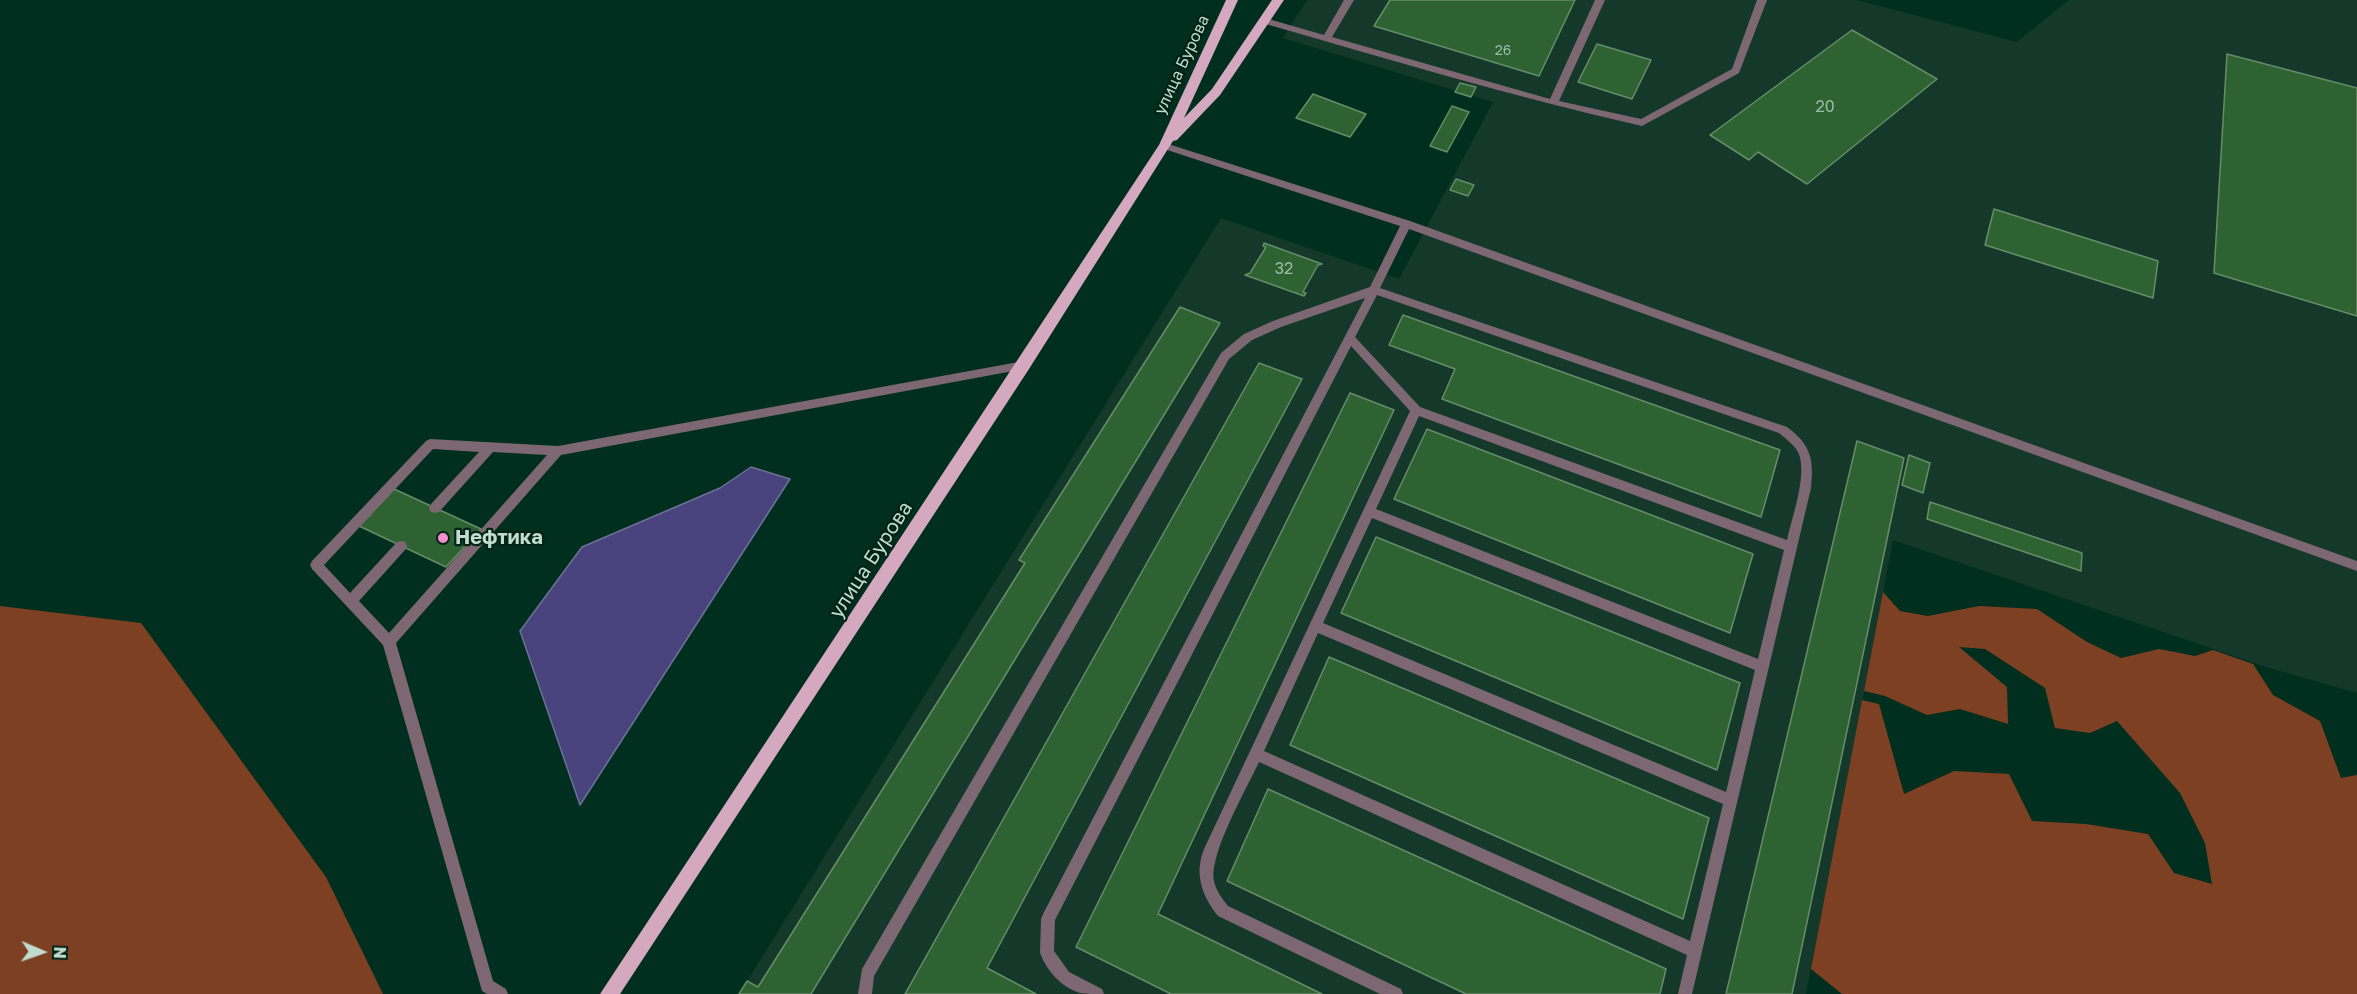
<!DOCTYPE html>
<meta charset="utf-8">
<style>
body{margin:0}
#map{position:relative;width:2357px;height:994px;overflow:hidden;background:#002f1f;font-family:"Golos Text",sans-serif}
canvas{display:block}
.north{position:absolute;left:12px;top:922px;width:60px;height:60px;-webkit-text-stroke:4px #042318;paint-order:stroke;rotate:92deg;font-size:16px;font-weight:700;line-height:24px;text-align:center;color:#bfdcce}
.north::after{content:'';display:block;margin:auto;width:21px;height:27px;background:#bfdcce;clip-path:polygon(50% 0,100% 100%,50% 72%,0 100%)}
</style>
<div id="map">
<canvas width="2357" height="994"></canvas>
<div class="north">N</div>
</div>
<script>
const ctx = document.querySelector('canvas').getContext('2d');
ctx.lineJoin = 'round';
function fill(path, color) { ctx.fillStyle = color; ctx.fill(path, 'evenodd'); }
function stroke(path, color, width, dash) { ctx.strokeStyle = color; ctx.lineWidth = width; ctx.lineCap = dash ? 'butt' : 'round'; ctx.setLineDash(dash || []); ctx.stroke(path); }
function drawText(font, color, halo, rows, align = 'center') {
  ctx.font = font + ' "Golos Text",sans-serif'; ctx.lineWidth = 4.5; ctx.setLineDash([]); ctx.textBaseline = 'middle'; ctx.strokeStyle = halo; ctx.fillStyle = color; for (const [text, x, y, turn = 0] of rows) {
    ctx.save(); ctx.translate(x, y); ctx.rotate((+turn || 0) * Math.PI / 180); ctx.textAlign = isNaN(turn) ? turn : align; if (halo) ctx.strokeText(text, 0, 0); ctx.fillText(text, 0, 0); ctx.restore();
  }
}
const built = new Path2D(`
 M1307,0H1857L2017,42L2069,0H2357V693L2266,667L1893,540L1806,994H739L1221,218L1399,279L1493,102L1283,38Z`);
const forest = new Path2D(`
 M1883,592L1900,611L1928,616L1979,606L2037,609L2087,642L2121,658L2159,649L2195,656L2213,650L2253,664L2273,695L2320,721L2341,778L2357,775V994H1842L1811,969L1862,700L1879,704L1904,794L1954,771L2009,774L2032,821L2086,824L2148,834L2174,873L2212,884L2205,843L2180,793L2117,721L2090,733L2055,728L2045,688L1985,649L1959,647L2007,687L2008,724L1960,709L1927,715L1885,696L1864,691Z
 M0,606L141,623L326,877L383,994H0Z`);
const water = new Path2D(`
 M751,467L790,479L580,805L520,631L582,547L720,488Z`);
const building = new Path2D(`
 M1390,0H1575L1539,76L1374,26Z
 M1852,30L1937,79L1807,184L1758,152L1749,160L1710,135Z
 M1597,44L1651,60L1632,99L1578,82Z
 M2227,54L2357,88V316L2214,273Z
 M1460,83L1476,87L1471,97L1455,92Z
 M1313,94L1366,114L1350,137L1296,118Z
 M1452,106L1469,112L1447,152L1430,146Z
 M1456,179L1474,185L1468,196L1450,190Z
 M1994,209L2158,261L2153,298L1985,245Z
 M1264,243L1322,264L1318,265L1303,292L1306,293L1304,296L1245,275L1250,273L1266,247L1263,246Z
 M1180,307L1220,323L811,994H739L747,981L758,987L1025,563L1019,560Z
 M1403,315L1780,450L1761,517L1442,399L1455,369L1389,345Z
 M1259,363L1302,379L987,968L1036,994H905Z
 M1350,393L1394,410L1158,914L1322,994H1171L1076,947Z
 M1427,429L1753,554L1730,633L1394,499Z
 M1857,441L1904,458L1792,994H1726Z
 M1909,455L1930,463L1923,493L1902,485Z
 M394,489L481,529L446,567L359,526Z
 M1930,502L2082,553L2081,571L1927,519Z
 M1376,537L1740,683L1717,770L1341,613Z
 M1329,657L1709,818L1683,919L1290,745Z
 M1268,789L1666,969L1660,994H1466L1227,881Z`);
const lane = new Path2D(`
 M1344,0H1354L1332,37L1550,99L1595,0H1605L1559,101L1641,119L1732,69L1757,0H1767L1739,73L1642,126C1514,97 1388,59 1262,23L1260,21L1265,18L1324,35Z
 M1165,143L1410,221L2357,561V571L1409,229L1380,288L1787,427C1811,445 1814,459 1811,488L1692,994H1678L1687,955L1259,762C1246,790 1209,854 1214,881C1216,891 1222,898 1228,906L1401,989L1403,994H1380L1218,916C1202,896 1194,874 1204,849L1410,411L1351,346L1055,920L1054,951L1069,972L1102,989L1104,994C1097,994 1087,994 1080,993C1061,987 1047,971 1040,953L1041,919L1043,914L1365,298L1281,327L1252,340L1229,359L874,976L872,994H858L862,969L1221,353L1244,334L1273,321L1370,287L1400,226L1161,148V144ZM1377,295L1779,433C1786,439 1795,445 1799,454C1807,477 1792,517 1787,540L1420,407L1355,337ZM1419,416L1784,550L1758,659L1376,509ZM1372,518L1755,670L1726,792L1323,623ZM1318,633L1723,804L1690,941L1264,751Z
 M1024,361L1030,365L1024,369L561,455L396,643L493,981L506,989L508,994H487L482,991L383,645L312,569L310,565L312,561L426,441L430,439L558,446ZM433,449L479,452L431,504L429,508L431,512L435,513L439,512L493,452L547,455L389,633L359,601L405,550L407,546L405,542L401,541L397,542L350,593L324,565Z`);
const primary = new Path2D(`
 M1226,0H1238L1184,118L1212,89L1272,0H1284L1220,95L1177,140L1173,141L1029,369L620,994H600L1159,145Z`);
const markers = [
 [443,538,6,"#f890cc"]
];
const farNumbernames = [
 ["26",1503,51]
];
const farStreetnames = [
 ["улица Бурова",1182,65,-65]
];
const numberNames = [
 ["20",1825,107],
 ["32",1284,269]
];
const poiNames = [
 ["Нефтика",455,538]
];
const streetNames = [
 ["улица Бурова",871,560,-57]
];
fill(built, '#14382a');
fill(forest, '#7d4022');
fill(water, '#48437d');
stroke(water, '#6c7195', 1.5);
fill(building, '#2e6232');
stroke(building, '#658d67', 1.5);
fill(lane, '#7d6772');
fill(primary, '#d4a8bf');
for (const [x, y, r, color] of markers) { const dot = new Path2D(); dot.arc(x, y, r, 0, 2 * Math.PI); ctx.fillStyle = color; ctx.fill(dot); stroke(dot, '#042318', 2); }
drawText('14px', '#9bbea7', null, farNumbernames);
drawText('16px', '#bfdcce', '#042318', farStreetnames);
drawText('16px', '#9bbea7', null, numberNames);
drawText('bold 20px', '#bfdcce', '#042318', poiNames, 'left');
drawText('20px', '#bfdcce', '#042318', streetNames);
</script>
